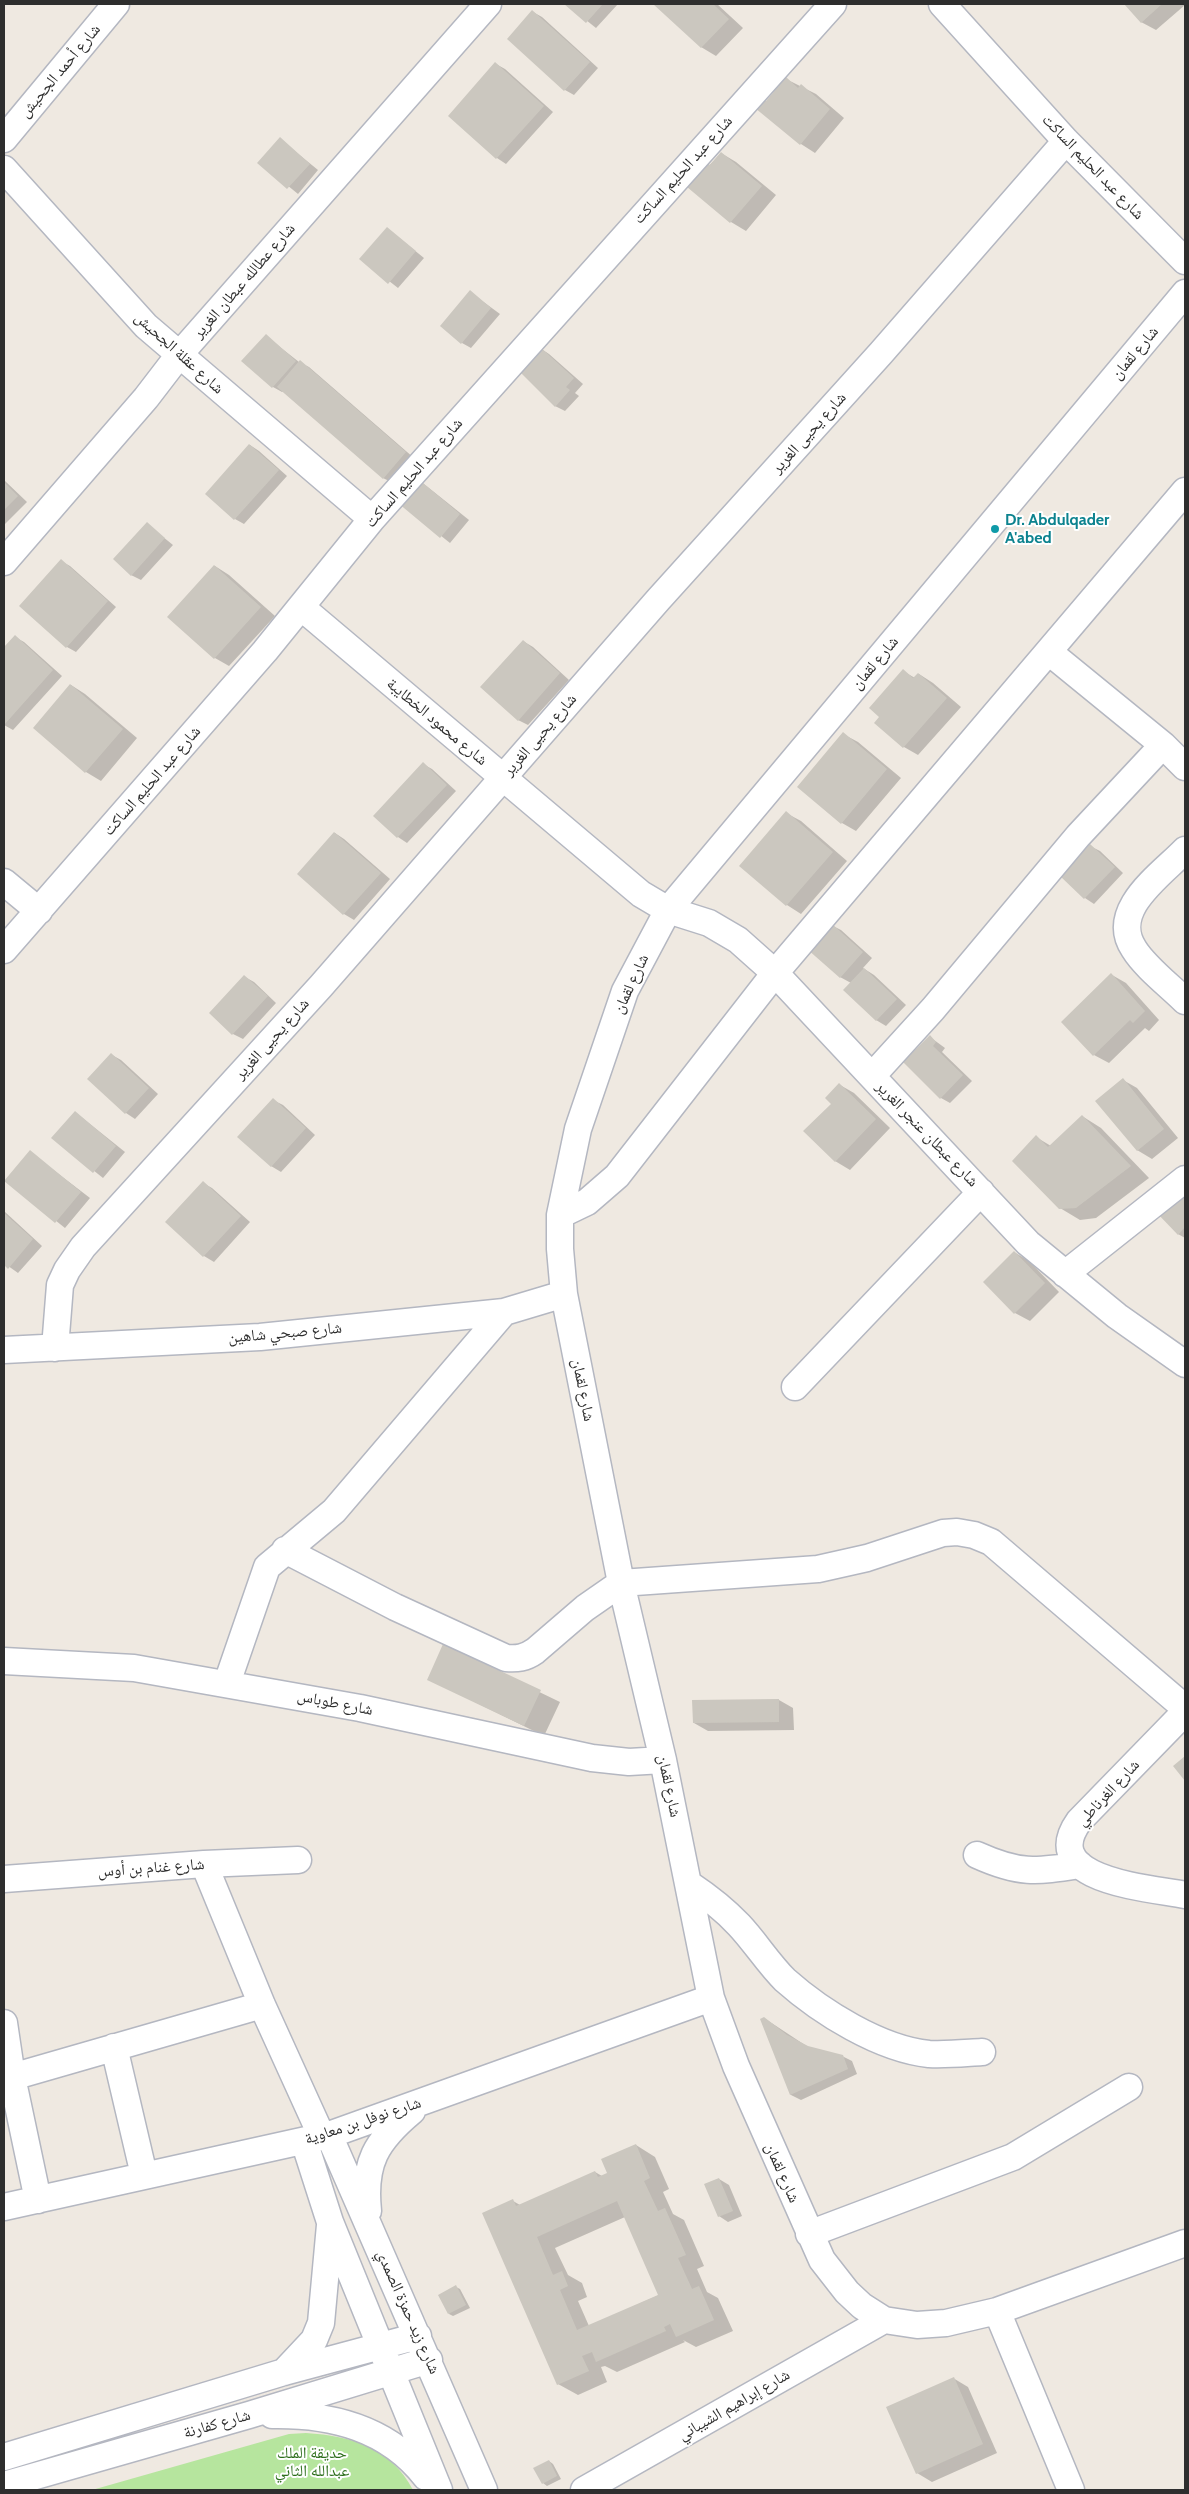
<!DOCTYPE html>
<meta charset="utf-8">
<style>
body{margin:0}
#map{position:relative;width:1189px;height:2494px;overflow:hidden;background:#efe9e1;font-family:Cabin,sans-serif}
canvas{display:block}
.frame{position:absolute;inset:0;border:5px solid #2e2e2e;pointer-events:none}
</style>
<div id="map">
<canvas width="1189" height="2494"></canvas>
<div class="frame"></div>
</div>
<script>
const ctx = document.querySelector('canvas').getContext('2d');
ctx.lineJoin = 'round';
function fill(path, color) { ctx.fillStyle = color; ctx.fill(path, 'evenodd'); }
function stroke(path, color, width, dash) { ctx.strokeStyle = color; ctx.lineWidth = width; ctx.lineCap = dash ? 'butt' : 'round'; ctx.setLineDash(dash || []); ctx.stroke(path); }
function drawText(font, color, halo, rows, align = 'center') {
  ctx.font = font + ' Cabin,"Noto Naskh Arabic",sans-serif'; ctx.lineWidth = 4; ctx.setLineDash([]); ctx.textBaseline = 'middle'; ctx.strokeStyle = halo; ctx.fillStyle = color; for (const [text, x, y, turn = 0] of rows) {
    ctx.save(); ctx.translate(x, y); ctx.rotate((+turn || 0) * Math.PI / 180); ctx.textAlign = isNaN(turn) ? turn : align; if (halo) ctx.strokeText(text, 0, 0); ctx.fillText(text, 0, 0); ctx.restore();
  }
}
const green = new Path2D(`
 M306,2433C352,2436 390,2447 413,2490H92L289,2434Z`);
const shadow = new Path2D(`
 M566,4H618L596,28Z
 M655,4H717L743,28L716,56L701,47Z
 M1126,4H1185V5L1156,30L1141,22Z
 M533,12L542,17L598,68L574,95L565,90Z
 M496,64L505,69L553,112L506,164L497,158L449,116Z
 M786,79L816,94L844,118L815,153L801,144L757,108L767,102Z
 M280,139L318,170L298,194L259,162Z
 M721,153L736,162L776,195L746,231L731,222L689,187Z
 M387,228L424,258L398,288L361,259Z
 M470,292L500,314L471,348L462,343Z
 M266,336L299,362L309,367L414,458L393,483L383,478L284,391L282,392L273,387L243,361Z
 M540,348L549,354L583,384L575,393L579,396L565,411L555,406Z
 M250,445L259,451L287,476L244,524L235,519Z
 M4,480L27,502L4,525Z
 M419,480L469,520L450,543L400,503Z
 M147,524L173,545L141,580L131,575Z
 M61,561L70,566L116,607L76,652L67,647Z
 M215,566L229,575L275,616L229,666L215,658Z
 M15,637L24,642L62,676L13,730L4,725V649Z
 M523,641L533,647L569,680L528,725L518,720Z
 M903,671L915,678L919,674L933,683L961,707L918,755L904,747L881,717Z
 M71,685L85,694L137,738L101,781L86,772L34,728Z
 M843,734L858,742L901,778L856,831L842,823Z
 M423,764L432,769L456,791L407,843L398,837L375,816Z
 M786,813L801,821L847,861L801,914L787,905L741,866Z
 M335,833L344,839L390,879L354,920L344,914L298,874Z
 M1090,846L1100,851L1123,873L1094,904L1085,898Z
 M831,925L841,930L872,958L863,968L874,975L906,1005L886,1026L876,1020L851,983L840,977Z
 M1112,975L1126,983L1159,1020L1149,1031L1145,1028L1109,1063L1094,1055Z
 M245,977L254,982L276,1003L243,1039L233,1034L211,1013Z
 M930,1037L945,1048L942,1052L972,1081L950,1103L941,1098Z
 M112,1055L121,1060L158,1094L135,1119L126,1113L89,1079Z
 M1123,1080L1137,1088L1178,1138L1152,1159L1137,1150Z
 M840,1085L854,1093L890,1128L850,1170L835,1161L832,1104Z
 M273,1100L283,1105L315,1135L281,1172L271,1166Z
 M75,1112L125,1152L103,1178L53,1138Z
 M1082,1116L1101,1128L1149,1178L1096,1218L1080,1220L1060,1208L1036,1137L1051,1146Z
 M30,1152L90,1198L65,1228L6,1181Z
 M203,1183L212,1188L250,1222L214,1262L204,1256L167,1222Z
 M1185,1186V1238L1178,1234Z
 M4,1211L42,1246L18,1273L4,1263Z
 M1014,1252L1029,1261L1059,1292L1030,1321L1015,1313Z
 M444,1646L560,1702L544,1736L428,1679Z
 M779,1700L793,1708L794,1730L708,1731L694,1723Z
 M764,2018L808,2047L842,2056L852,2061L857,2074L801,2100L791,2095L761,2020Z
 M636,2145L655,2157L669,2189L663,2192L673,2214L684,2220L704,2266L697,2269L707,2292L718,2298L733,2331L696,2347L683,2340L685,2342L617,2372L605,2366L601,2367L607,2382L578,2395L558,2384L513,2201L520,2205L595,2172L602,2176L609,2173ZM625,2217L659,2295L589,2326L578,2301L587,2297L582,2283L568,2275L555,2248Z
 M719,2179L729,2185L742,2216L728,2222L719,2216Z
 M456,2287L460,2289L470,2308L453,2316L449,2314Z
 M953,2378L968,2387L997,2453L932,2482L917,2473Z
 M549,2461L553,2464L561,2479L547,2486L543,2483Z`);
const building = new Path2D(`
 M564,4H603L586,23Z
 M653,4H713L729,19L701,48Z
 M1124,4H1162L1141,23Z
 M532,10L590,62L564,91L507,39Z
 M495,62L544,106L496,159L448,116Z
 M786,77L798,88L801,84L830,109L800,145L755,108L763,98L766,101Z
 M280,137L310,164L287,189L257,163Z
 M721,152L762,186L730,223L687,187L696,176L704,160L710,165Z
 M387,227L416,251L388,284L359,259Z
 M470,290L491,308L461,344L440,326Z
 M266,334L296,361L272,388L241,361Z
 M540,347L574,378L566,387L570,390L555,407L518,370Z
 M300,360L406,452L383,479L277,387Z
 M249,444L279,470L234,520L205,494Z
 M418,479L460,514L440,538L398,503Z
 M4,482L18,496L4,510Z
 M147,522L165,538L131,576L113,559Z
 M61,559L108,601L66,648L19,606Z
 M214,565L261,607L214,659L167,617Z
 M15,635L53,670L4,725V647Z
 M523,640L560,673L518,721L480,687Z
 M903,669L913,678L918,673L947,698L903,748L874,723L879,717L869,708Z
 M70,684L123,729L85,773L33,728Z
 M843,732L887,769L841,824L797,787Z
 M423,762L447,785L397,838L373,816Z
 M786,811L833,852L786,906L739,866Z
 M334,832L381,873L343,915L297,874Z
 M1090,844L1115,867L1084,899L1060,876Z
 M831,923L863,952L840,978L807,949Z
 M864,968L897,999L876,1021L843,990Z
 M1111,973L1145,1011L1133,1023L1130,1020L1093,1056L1061,1022Z
 M244,975L268,996L232,1035L209,1013Z
 M930,1035L936,1042L933,1046L963,1075L940,1099L903,1062Z
 M111,1053L149,1088L125,1114L87,1079Z
 M1123,1078L1164,1129L1137,1151L1095,1101Z
 M839,1083L876,1119L835,1162L803,1131L831,1104L825,1098Z
 M273,1098L306,1128L271,1167L237,1137Z
 M75,1111L116,1146L93,1173L51,1138Z
 M1082,1115L1131,1166L1076,1208L1059,1209L1012,1161L1036,1135L1048,1147Z
 M30,1150L81,1192L55,1223L4,1181Z
 M203,1181L241,1216L203,1257L165,1222Z
 M1185,1184V1227L1178,1235L1156,1212Z
 M4,1213L33,1239L8,1269L4,1265Z
 M1014,1251L1045,1283L1014,1314L983,1282Z
 M443,1644L541,1690L524,1726L427,1680Z
 M779,1699V1722L693,1723L692,1700Z
 M1185,1756V1781L1173,1766Z
 M764,2017L787,2035L808,2046L843,2055L848,2069L790,2095L760,2019Z
 M636,2144L650,2178L644,2181L658,2211L665,2208L686,2255L678,2258L692,2289L699,2286L714,2320L676,2337L670,2324L664,2327L666,2331L596,2362L592,2352L582,2356L589,2371L557,2385L482,2213L513,2199L516,2206L595,2171L598,2177L607,2173L601,2159ZM617,2201L658,2295L577,2330L560,2290L568,2286L562,2271L553,2275L537,2237Z
 M719,2178L733,2211L718,2217L704,2184Z
 M456,2285L466,2305L448,2314L438,2295Z
 M954,2377L983,2444L916,2474L886,2407Z
 M549,2460L557,2476L542,2484L533,2468Z`);
const minor = new Path2D(`
 M942,4L1066,141L1185,261
 M4,139L116,4
 M4,169L146,326L372,519
 M1185,293L668,910L625,991L578,1129L560,1215V1249L564,1294L621,1583L663,1760L711,1998L736,2066L822,2260L847,2292L862,2306L884,2320L917,2325L946,2323L997,2311L1185,2243
 M4,562L146,398L179,355L488,4
 M301,607L641,894L668,910L709,923L738,940L775,973L1028,1243L1117,1316L1185,1364
 M1049,652L1163,745L1185,767
 M1185,850C1161,875 1108,910 1134,949C1145,967 1170,986 1185,1001
 M4,882L39,911
 M4,950L265,651L372,519L833,4
 M872,1076L933,1009L1078,836L1163,745
 M560,1215L587,1202L617,1176L775,973L1185,491
 M1065,1274L1185,1179
 M55,1348L60,1285L67,1270L83,1247L321,986L658,600L881,353L1066,141
 M4,1350L260,1337L504,1312L564,1294
 M795,1387L981,1192
 M285,1550L395,1607L506,1658C517,1659 525,1658 535,1651L585,1608L621,1583L818,1569L867,1558L943,1533L957,1532L974,1535L991,1542L1185,1708
 M4,1661L134,1668L360,1708L592,1758L629,1762L663,1760
 M227,1683L267,1567L334,1511L504,1312
 M1185,1712L1079,1821C1036,1881 1151,1888 1185,1895
 M977,1855C1019,1874 1035,1872 1080,1865
 M204,1864L262,2005L322,2137
 M4,1879L204,1864L298,1860
 M689,1884C707,1896 724,1909 739,1925C755,1942 768,1963 785,1980C821,2012 880,2049 929,2054C946,2055 965,2053 982,2052
 M4,2023L12,2077L38,2200
 M114,2047L144,2175
 M12,2077L262,2005
 M329,2135L484,2490
 M304,2141L330,2222L439,2490
 M4,2207L329,2135L711,1998
 M368,2211C363,2163 376,2141 412,2111
 M809,2234L1013,2157L1129,2087
 M997,2311L1071,2490
 M284,2372L314,2340L321,2323L330,2225
 M272,2415C332,2414 388,2428 426,2477
 M4,2457L284,2372L418,2336
 M4,2485L249,2415L429,2360
 M584,2490L884,2320`);
const markers = [
 [995,529,5,"#0f9aa8"]
];
const streetNames = [
 ["شارع أحمد الجحيش",60,71,-50],
 ["شارع عبد الحليم الساكت",1093,167,46],
 ["شارع عبد الحليم الساكت",683,170,-48],
 ["شارع عطالله عبطان الغرير",244,281,-49],
 ["شارع عقلة الجحيش",179,353,42],
 ["شارع لقمان",1135,353,-50],
 ["شارع يحيى الغرير",809,433,-48],
 ["شارع عبد الحليم الساكت",414,473,-49],
 ["شارع لقمان",875,663,-50],
 ["شارع محمود الخطايبة",437,722,40],
 ["شارع يحيى الغرير",540,735,-49],
 ["شارع عبد الحليم الساكت",152,781,-49],
 ["شارع لقمان",631,984,-65],
 ["شارع يحيى الغرير",272,1039,-48],
 ["شارع عبطان عنجر الغرير",927,1134,46],
 ["شارع صبحي شاهين",285,1333,-5],
 ["شارع لقمان",583,1390,79],
 ["شارع طوباس",335,1703,11],
 ["شارع لقمان",669,1786,78],
 ["شارع الغرناطي",1108,1793,-47],
 ["شارع غنام بن أوس",151,1868,-4],
 ["شارع نوفل بن معاوية",363,2121,-18],
 ["شارع لقمان",782,2173,66],
 ["شارع زيد حمزة الصمدي",408,2312,66],
 ["شارع إبراهيم الشيباني",734,2405,-30],
 ["شارع كفارنة",217,2424,-16]
];
const cultureNames = [
 ["Dr. Abdulqader",1005,520],
 ["A'abed",1005,538]
];
const parkNames = [
 ["حديقة الملك",312,2453],
 ["عبدالله الثاني",312,2471]
];
fill(green, '#b6e59e');
fill(shadow, '#0003');
fill(building, '#cbc7bf');
stroke(minor, '#b4b7c1', 29);
stroke(minor, '#fff', 26);
for (const [x, y, r, color] of markers) { const dot = new Path2D(); dot.arc(x, y, r, 0, 2 * Math.PI); ctx.fillStyle = color; ctx.fill(dot); stroke(dot, '#fff', 2); }
drawText('16px', '#2e2e2e', '#fff', streetNames);
drawText('bold 16px', '#0d838f', '#fff', cultureNames, 'left');
drawText('16px', '#2c6e1b', '#fff', parkNames);
</script>
